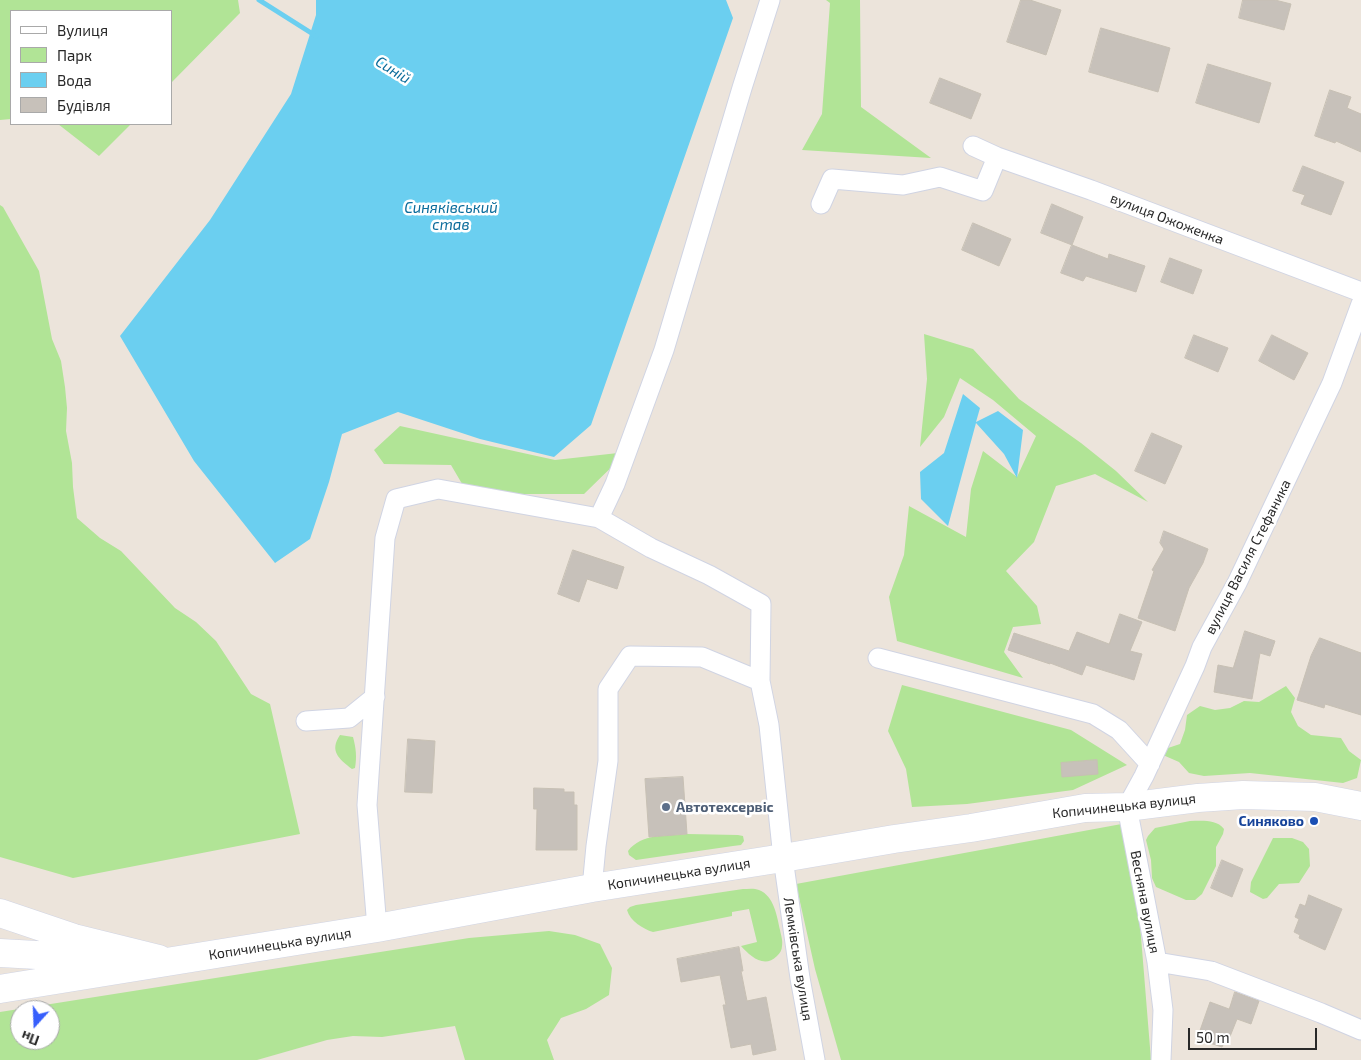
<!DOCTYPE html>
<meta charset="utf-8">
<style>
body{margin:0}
#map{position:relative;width:1361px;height:1060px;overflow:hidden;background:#ece4db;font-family:"Exo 2",sans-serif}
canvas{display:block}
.legend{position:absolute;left:10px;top:10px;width:162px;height:115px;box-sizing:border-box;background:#fff;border:1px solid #a9a9a9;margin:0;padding:6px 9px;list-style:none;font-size:15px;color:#292929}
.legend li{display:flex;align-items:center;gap:10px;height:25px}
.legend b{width:25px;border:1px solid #a9a9a9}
.north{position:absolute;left:10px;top:1000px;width:50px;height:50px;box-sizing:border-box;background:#fff;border:1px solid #a9a9a9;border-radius:50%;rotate:200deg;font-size:14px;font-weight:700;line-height:20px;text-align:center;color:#292929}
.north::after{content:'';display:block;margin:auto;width:18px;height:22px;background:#375ffc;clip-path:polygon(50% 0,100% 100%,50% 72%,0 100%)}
.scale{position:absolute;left:1188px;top:1028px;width:129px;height:22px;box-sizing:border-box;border:2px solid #292929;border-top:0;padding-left:6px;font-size:15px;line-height:18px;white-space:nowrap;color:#292929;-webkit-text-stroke:4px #fff;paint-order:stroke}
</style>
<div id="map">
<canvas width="1361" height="1060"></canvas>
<ul class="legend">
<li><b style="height:6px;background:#fff"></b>Вулиця</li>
<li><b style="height:14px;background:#b1e496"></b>Парк</li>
<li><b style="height:14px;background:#6bcff0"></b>Вода</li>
<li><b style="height:14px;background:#c7c1ba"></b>Будівля</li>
</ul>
<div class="north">Пн</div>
<div class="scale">50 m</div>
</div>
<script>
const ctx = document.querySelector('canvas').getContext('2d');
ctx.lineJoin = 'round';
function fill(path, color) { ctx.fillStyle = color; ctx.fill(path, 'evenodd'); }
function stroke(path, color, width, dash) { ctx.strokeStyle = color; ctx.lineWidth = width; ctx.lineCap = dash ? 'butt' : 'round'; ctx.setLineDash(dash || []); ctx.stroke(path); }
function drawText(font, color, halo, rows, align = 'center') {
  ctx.font = font + ' "Exo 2",sans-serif'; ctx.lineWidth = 5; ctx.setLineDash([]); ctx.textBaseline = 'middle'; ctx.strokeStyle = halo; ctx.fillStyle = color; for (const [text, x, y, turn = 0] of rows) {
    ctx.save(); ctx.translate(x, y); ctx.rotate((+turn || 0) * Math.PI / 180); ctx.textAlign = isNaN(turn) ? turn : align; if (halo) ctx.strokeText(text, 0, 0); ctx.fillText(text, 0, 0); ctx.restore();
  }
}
const green = new Path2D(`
 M0,0H238L240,13L171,83V11H11V119L0,120Z
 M826,0H860L861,107L931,158L802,150L822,114L830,3Z
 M58,124H131L99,156Z
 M0,205L3,207L39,271L52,339L61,361L65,387L67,408L66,431L72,463L73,487L77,518L100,538L121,551L175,608L196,622L216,641L251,694L270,704L300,834L73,878L0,857Z
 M924,334L973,349L1019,399L1081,443L1116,471L1148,502L1095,474L1056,486L1034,542L1006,571L1037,606L1041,624L1013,627L1004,652L1023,678L897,641L889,597L904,555L909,506L966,537L971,489L983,451L1017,477L1036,436L993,400L960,378L944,417L920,447L927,379Z
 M400,426L555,460L627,452L584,494H468L451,465L384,464L374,450Z
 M902,685L1071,730L1127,765L1073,790L967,804L912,807L906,769L888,731Z
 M1286,686L1295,698L1291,712L1298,726L1311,735L1341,738L1349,751L1361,760L1357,778L1343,783L1250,773L1204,776L1189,773L1179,762L1156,752L1180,744L1185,730L1187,715L1200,706L1215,710L1230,708L1244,701L1259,702Z
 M340,735L353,737C356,748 357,757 355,768L352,769C339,759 329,751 340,735Z
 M1190,821C1202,821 1216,819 1224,829L1223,834L1216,847V866L1202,894L1195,900H1186L1156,887L1152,878L1151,860L1146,840L1148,836L1155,828Z
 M1127,823L1139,912L1151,1060H841L815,969L796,884Z
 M687,834L738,835L743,836L744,841L741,845L733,846L636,860L629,855L628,851C642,833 666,836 687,834Z
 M1273,838H1292L1303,842L1309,849L1310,866L1299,883L1279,884L1267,898L1263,899L1250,892L1251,882Z
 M743,889C748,889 754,888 759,890C774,896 777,916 780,930C781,935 783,941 782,946C782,950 780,953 777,956C764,969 750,956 741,946L757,942L749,909L732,912V916L653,932C643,929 630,921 627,910L630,907L636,905Z
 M549,931L575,935L600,944L612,968L609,995L586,1009L561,1018L547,1040L554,1060H465L455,1026L382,1037L353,1036L327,1040L257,1060H0V1012L469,938ZM20,1010H50V1040H20Z`);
const water = new Path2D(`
 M316,0H726L733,18L591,425L554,457L480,439L398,412L342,434L329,482L310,539L275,563L194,461L120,336L210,220L291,94L316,15Z
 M963,394L980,408L976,422L998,411L1023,430L1017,478L1004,454L976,423L948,526L921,499L920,472L944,453Z`);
const stream = new Path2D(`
 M259,0L316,36`);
const building = new Path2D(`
 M1021,0H1030L1061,10L1046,55L1007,42Z
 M1243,0H1275L1291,4L1284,30L1239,18Z
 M1101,28L1170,48L1158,92L1089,72Z
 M1208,64L1271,83L1259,123L1196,103Z
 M940,78L981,94L971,119L930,103Z
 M1330,90L1351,97L1347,108L1361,114V152L1336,141L1335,143L1315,136Z
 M1303,166L1344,182L1331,215L1301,204L1305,195L1293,191Z
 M1052,204L1083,217L1072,245L1041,233Z
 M973,223L1011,239L999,266L962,250Z
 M1072,245L1108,259L1109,254L1145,266L1136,292L1086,276L1083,281L1061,273Z
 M1170,258L1202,270L1193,294L1161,282Z
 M1194,335L1228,348L1218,372L1185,358Z
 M1272,335L1308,353L1294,380L1259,361Z
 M1152,433L1182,446L1165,484L1135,471Z
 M1164,531L1208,549L1203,563L1189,588L1175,631L1138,618L1154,571L1152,570L1164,549L1160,543Z
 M573,550L624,567L617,589L587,579L579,602L558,594Z
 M1120,614L1142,622L1130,651L1142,654L1134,680L1086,665L1082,675L1050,663V664L1008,650L1014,633L1069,651L1077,632L1109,644Z
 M1245,631L1275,641L1270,656L1260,653L1252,699L1214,692L1218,665L1233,668Z
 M1320,638L1361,653V715L1325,704L1324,708L1297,700L1311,656Z
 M408,739L435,741L432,793L405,792Z
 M1097,760L1098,774L1062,777L1061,763Z
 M683,777L687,834L649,837L645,779Z
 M534,788L564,789V792H574V805H577V850H536L537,809H534Z
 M1222,860L1243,869L1232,897L1211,888Z
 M1309,895L1342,909L1325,950L1299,938L1300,935L1294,932L1299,919L1295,917L1300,904L1305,906Z
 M739,947L743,971H741L747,1001L766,997L776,1050L753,1055L751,1044L731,1048L723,1005H726L720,975L681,982L677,959Z
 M1235,992L1259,1001L1251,1024L1237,1019L1229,1039L1226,1038L1222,1047L1197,1039L1210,1002L1229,1009Z`);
const street = new Path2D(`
 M973,146L997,157L1091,190L1361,292
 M821,204L832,179L903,185L940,177L983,191L997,157
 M599,518L651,548L709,575L761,604L760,681L769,725L783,858L800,978L815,1060
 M878,658L1093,714L1119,730L1150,764
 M306,721L349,718L375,697
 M592,888L596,846L608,761V689L630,656L702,657L760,681
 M377,928L367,805L385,538L396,499L438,489L599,518L615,484L664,350L742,88L770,0
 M1157,962L1211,971L1321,1013L1361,1030
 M1161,1060L1163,1010L1157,962L1127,807L1144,776L1195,666L1202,647L1237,583L1332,383L1361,304`);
const secondary = new Path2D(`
 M0,913L74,938L159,959
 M0,953L109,959
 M0,989L377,928L592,888L783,858L894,839L971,828L1085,808L1127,807L1198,798L1243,795L1315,797L1361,806`);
const markers = [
 [666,807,5,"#5c6f8a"],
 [1314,821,5,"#1a4fb4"]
];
const streetNames = [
 ["вулиця Ожоженка",1167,219,21],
 ["вулиця Василя Стефаника",1248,557,-63],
 ["Копичинецька вулиця",1124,806,-6],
 ["Копичинецька вулиця",679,874,-9],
 ["Весняна вулиця",1145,902,79],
 ["Копичинецька вулиця",280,944,-9],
 ["Лемківська вулиця",798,959,81]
];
const serviceNames = [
 ["Автотехсервіс",676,807]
];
const transitNames = [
 ["Синяково",1304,821]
];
const waterNames = [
 ["Синій",393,70,32],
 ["Синяківський",451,208],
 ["став",451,225]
];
fill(green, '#b1e496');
fill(water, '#6bcff0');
stroke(stream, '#6bcff0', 5);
fill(building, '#c7c1ba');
stroke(building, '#c7c0b4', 1);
stroke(street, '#d0d4e3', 21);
stroke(secondary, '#d0d4e3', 29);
stroke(street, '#fff', 19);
stroke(secondary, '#fff', 28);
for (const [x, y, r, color] of markers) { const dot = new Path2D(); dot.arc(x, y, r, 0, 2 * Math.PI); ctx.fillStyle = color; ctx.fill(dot); stroke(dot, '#fff', 2); }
drawText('14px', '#292929', '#fff', streetNames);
drawText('bold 14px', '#4e5e75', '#fff', serviceNames, 'left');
drawText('bold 14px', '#164399', '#fff', transitNames, 'right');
drawText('italic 15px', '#0b6c9b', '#fff', waterNames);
</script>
